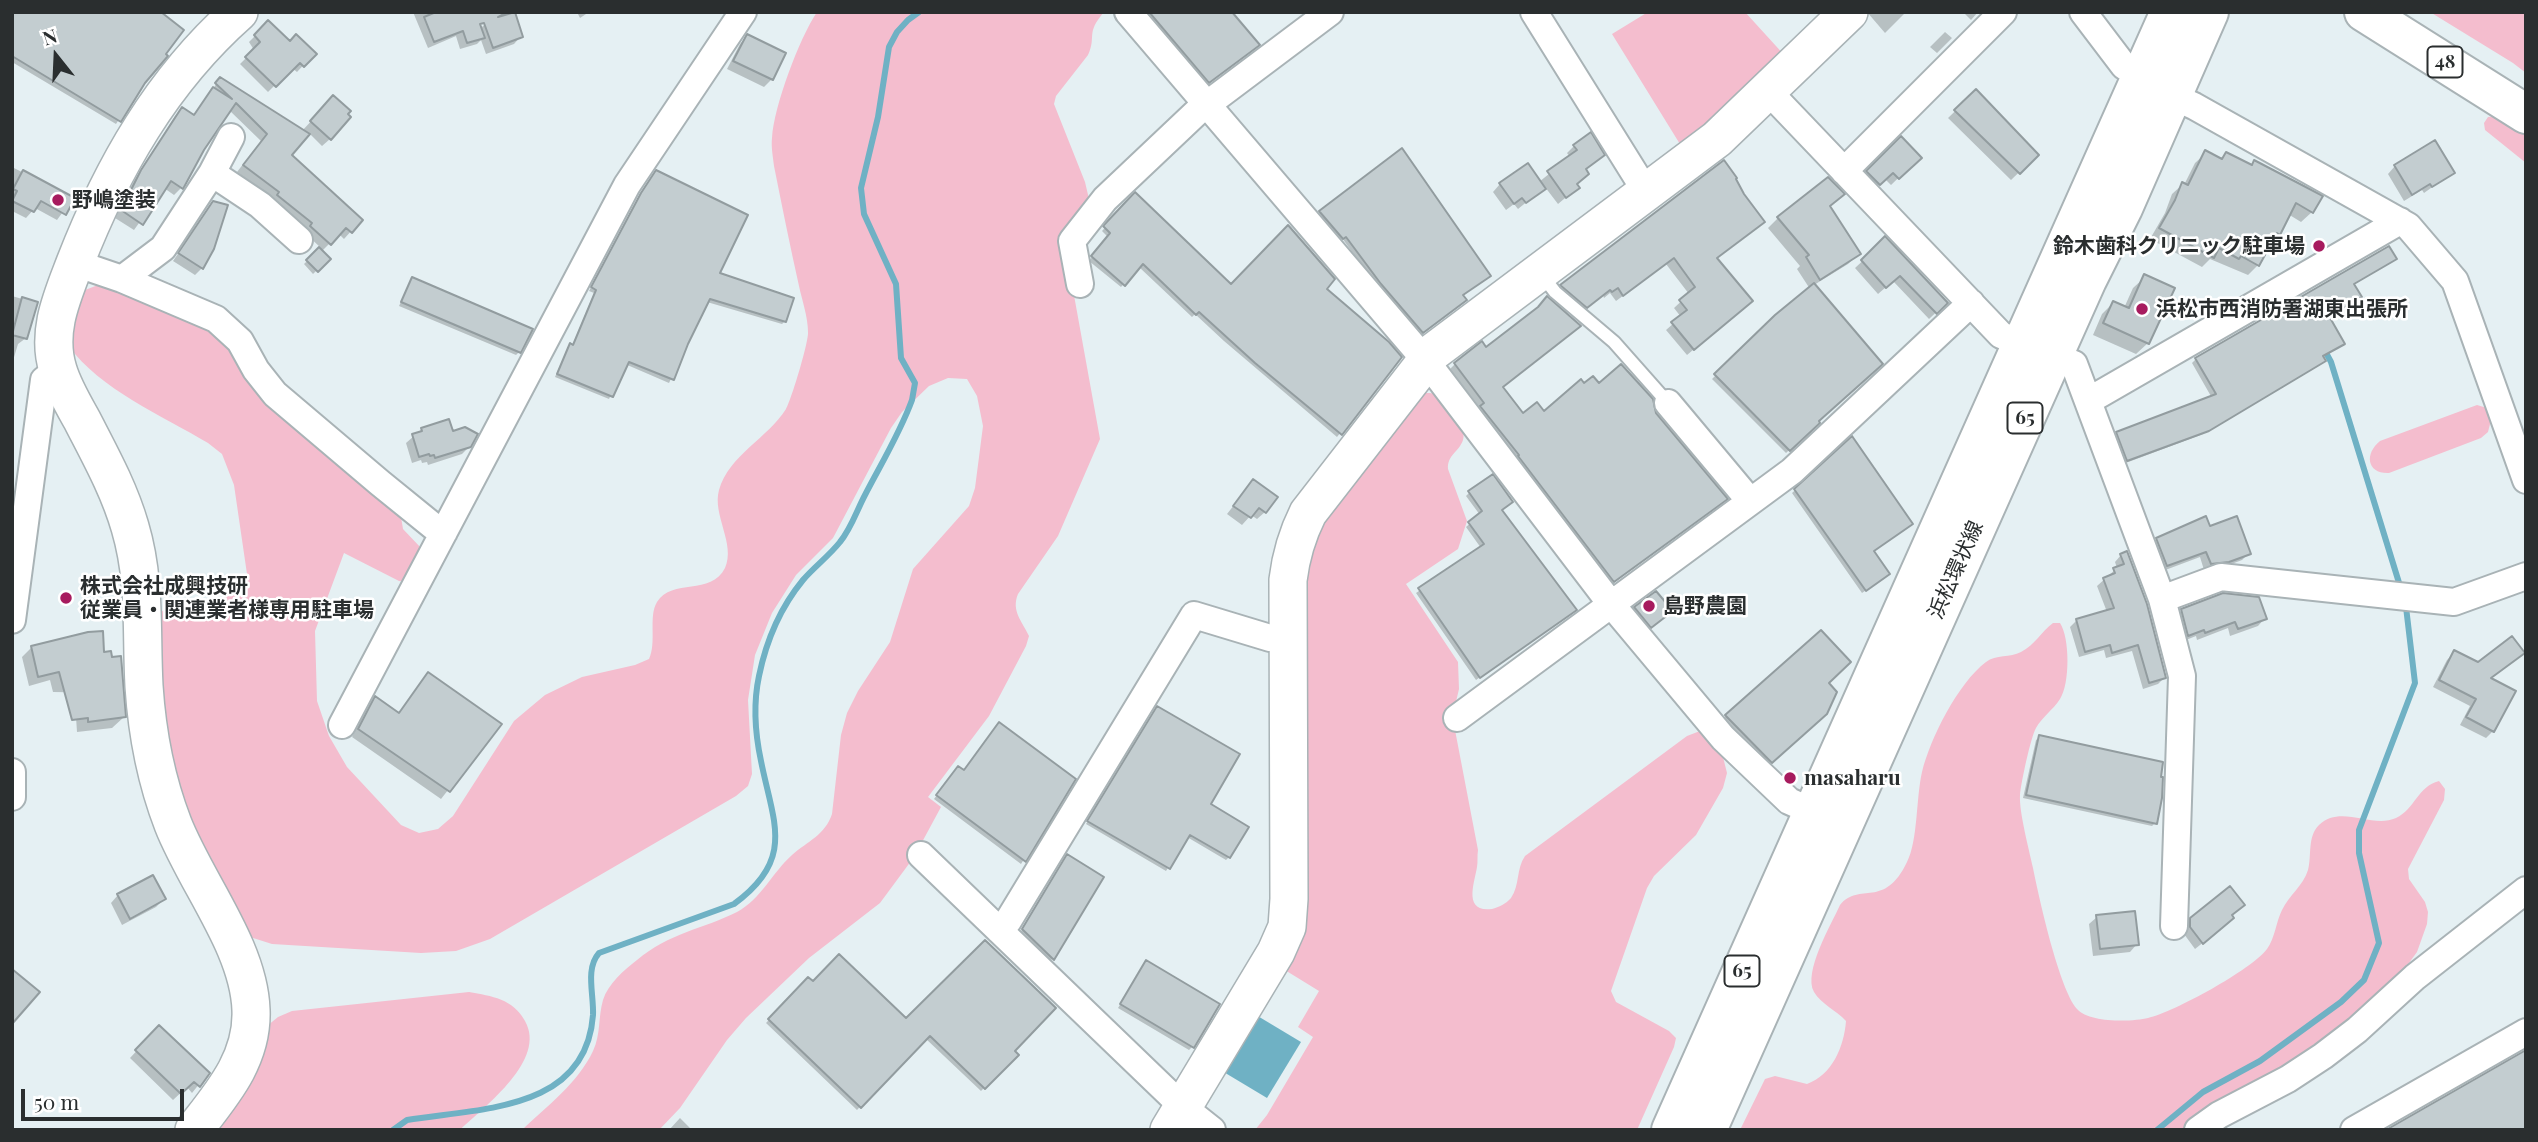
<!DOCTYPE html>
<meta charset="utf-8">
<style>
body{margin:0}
#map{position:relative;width:2538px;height:1142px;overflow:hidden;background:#e5f0f3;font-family:"Playfair Display",serif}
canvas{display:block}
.frame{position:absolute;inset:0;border:14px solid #2a2e2f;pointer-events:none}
.north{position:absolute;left:21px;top:21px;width:70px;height:70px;-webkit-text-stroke:5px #fff;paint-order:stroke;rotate:342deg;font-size:19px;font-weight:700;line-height:28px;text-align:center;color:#2a2e2f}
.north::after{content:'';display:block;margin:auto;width:24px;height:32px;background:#2a2e2f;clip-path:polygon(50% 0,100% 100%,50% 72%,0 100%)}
.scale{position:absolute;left:21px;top:1089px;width:163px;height:32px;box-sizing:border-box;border:4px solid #2a2e2f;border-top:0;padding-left:9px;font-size:21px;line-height:24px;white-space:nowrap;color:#2a2e2f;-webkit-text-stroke:5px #fff;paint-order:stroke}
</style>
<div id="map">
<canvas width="2538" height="1142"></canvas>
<div class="frame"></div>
<div class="north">N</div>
<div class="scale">50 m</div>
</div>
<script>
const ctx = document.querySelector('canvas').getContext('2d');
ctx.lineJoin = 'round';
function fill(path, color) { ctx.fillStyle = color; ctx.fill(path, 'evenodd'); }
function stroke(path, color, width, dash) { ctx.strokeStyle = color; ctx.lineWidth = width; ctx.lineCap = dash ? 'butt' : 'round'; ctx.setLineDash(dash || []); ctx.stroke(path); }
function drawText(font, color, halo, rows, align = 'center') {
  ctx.font = font + ' "Playfair Display","Noto Sans JP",serif'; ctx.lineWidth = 5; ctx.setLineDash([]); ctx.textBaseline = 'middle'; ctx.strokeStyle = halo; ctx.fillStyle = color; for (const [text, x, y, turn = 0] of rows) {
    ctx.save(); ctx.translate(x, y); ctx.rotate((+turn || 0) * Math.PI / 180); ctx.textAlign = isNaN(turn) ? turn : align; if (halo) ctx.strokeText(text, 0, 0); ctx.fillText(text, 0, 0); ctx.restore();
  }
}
const green = new Path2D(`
 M817,12H1104C1085,34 1097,36 1088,55L1056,96L1054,104L1085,182L1089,199L1066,251L1100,439L1058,536L1018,594C1011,611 1022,621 1029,636L1026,646L989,716L928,797L941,807L914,857L880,903L809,958L746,1018L727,1040L680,1108L659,1130H522C547,1106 578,1083 593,1051C601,1034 598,1017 603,1000C608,984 624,970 637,960C669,933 703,929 737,912C761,899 772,873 792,855C808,841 825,835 832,814L841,735L847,713L858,691L890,642L913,569L969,506L975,488L983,426L977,396L967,379L948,378L929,386L902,412L891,428L833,538L796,575L772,613L755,655L748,700L752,774L748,786L736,796L490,939L456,951L421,953L272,944L250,937L196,848L158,718L160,613C188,589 219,609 245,587L247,574L234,485L222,454L208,443C163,416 99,389 69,346L80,292L98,285H120L199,318L400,511L403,529L421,548L407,582L399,581L344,553L315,631L317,701L329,736L347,767L401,825L419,833L438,829L453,816L514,721L545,695L582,677L635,665L649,659C657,642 648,617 657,602C672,578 711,596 725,568C736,544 712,515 719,490C729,455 768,438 786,409C791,401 809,341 808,332C808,317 802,300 799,286C790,246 782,206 774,166C773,157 771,147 772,138C774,106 799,39 817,12Z
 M1648,12H1745L1786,57L1683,149L1612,34Z
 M2430,12H2526V73L2513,63Z
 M2496,116L2504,118L2526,133V163L2485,130L2484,123L2488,117Z
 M1421,393C1429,393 1435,392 1442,397C1452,404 1467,429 1463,440C1459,452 1447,455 1448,469L1467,521L1458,549L1406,584L1458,662L1459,689L1454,710L1455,730L1478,850C1477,856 1478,862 1477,867C1475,881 1462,913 1492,909C1499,907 1506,904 1511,898C1520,885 1516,869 1525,856L1687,736L1700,731L1710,736L1723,757L1727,773L1723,788L1696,835L1654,876L1647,888L1611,991L1616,1002L1669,1031L1676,1038L1674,1047L1637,1130H1255L1267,1115L1313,1037L1298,1027L1319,991L1280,967L1299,581L1308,538Z
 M2477,405L2487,408L2492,416L2488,432L2481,438L2389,473C2367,474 2364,454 2380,441Z
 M2053,623H2060C2070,638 2070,684 2060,699C2053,710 2042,717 2036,728C2031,736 2021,783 2020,795C2019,812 2029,849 2033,868C2039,898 2059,988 2077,1009C2089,1023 2132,1022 2148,1018C2174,1012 2251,970 2267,949C2275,938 2276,922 2282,910C2289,895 2303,886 2308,870C2312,855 2307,837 2319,825C2341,804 2372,829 2396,818C2415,809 2418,786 2439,781L2445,789L2444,800L2408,869L2409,879L2425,902L2428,912L2427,924L2417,952L2392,986L2318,1049L2199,1117L2185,1130H1740L1765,1079L1775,1076L1807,1084C1832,1075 1844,1047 1846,1021C1836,1010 1821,1004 1814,992C1803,972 1831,925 1840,905C1860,881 1884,910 1907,862C1918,841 1916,798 1922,772C1930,739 1958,683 1986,662C1996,654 2010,658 2021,652C2035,645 2041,632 2053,623Z
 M469,992C492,996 513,999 525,1021C547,1060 486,1105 460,1130H209L267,1026L278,1017L292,1011Z`);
const water = new Path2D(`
 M1256,1015L1301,1042L1267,1098L1222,1071Z`);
const shadow = new Path2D(`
 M12,12L143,82L116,124L12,62Z
 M413,12H473L480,29L485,24L521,36L514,44L486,54L481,40L477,44L460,49L456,36L428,48Z
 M577,12H589L580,18Z
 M1143,12H1230L1255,48L1205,85Z
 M1867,12H1906L1885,33Z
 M1963,12H1978L1971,20Z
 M268,23L290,43L314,54L297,72L292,68L268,92L240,64L254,50L249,42Z
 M1945,32L1952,38L1937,53L1930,47Z
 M747,36L772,79L764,87L727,69L740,44Z
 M220,79L302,131L326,105L330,139L322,146L309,133L289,155L361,220L344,239L339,234L321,252L328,259L313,274L304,264L321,248L272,202L274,200L237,172L261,141L229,110L203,149L181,188L174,195L164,188L134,230L115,218L135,179L175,116L182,109L193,116Z
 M1976,91L2037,155L2011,180L1948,118Z
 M1901,139L1919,158L1891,185L1885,179L1872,191L1860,179Z
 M1574,146L1603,155L1584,170L1575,185L1577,188L1558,204L1545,187L1518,209L1514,204L1506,210L1493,192L1500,184L1539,182L1570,157L1567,153Z
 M1402,151L1461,296V303L1419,335L1378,288L1342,238L1339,241L1317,215Z
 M2206,153L2220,160L2227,154L2251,166L2255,162L2312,212L2301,222L2288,214L2258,265L2248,275L2210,259L2202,267L2150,239L2165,213L2172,194L2183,184L2184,185L2195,163Z
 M1724,162L1715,259L1744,307L1687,355L1666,330L1681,317L1674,308L1689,294L1666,264L1616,301L1610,293L1604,298L1603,295L1579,313L1555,292Z
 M2395,166L2452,173L2424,193L2422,190L2404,201L2388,174Z
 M12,167L73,198L57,220L35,208L26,218L12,211Z
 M653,175L717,274L785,321L782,324L707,302L669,383L625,364L609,399L555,377L567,349L572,346L594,293L589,291L638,198Z
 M1135,195L1231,287L1324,289L1400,357L1337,437L1224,341L1195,314L1192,317L1139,267L1121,287L1089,261L1108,237L1102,231Z
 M213,203L202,268L195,275L173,261Z
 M1829,207L1858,254L1848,264L1814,285L1818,423L1786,453L1712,379L1776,316L1810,289L1797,269L1800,266L1768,228L1778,218Z
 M1869,255L1946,303L1929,319L1893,281L1878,294L1855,268Z
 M2394,259L2353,285L2360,297L2327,317L2343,344L2322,357L2324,361L2320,365L2203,434L2123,464L2113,437L2117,433L2212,398L2192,363L2196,359Z
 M2145,277L2148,343L2136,354L2093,335L2102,314L2113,303L2124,308L2133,288Z
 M412,279L519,352L516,355L399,306Z
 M12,296L36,303L26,338L18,344L12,364Z
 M1455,364L1501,387L1523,415L1544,414L1599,385L1654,414L1720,504L1609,586L1476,412L1480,408L1450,369Z
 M422,429L452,433L470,446L462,454L428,465L427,462L422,463L421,460L412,463L406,443Z
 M1852,439L1872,551L1885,577L1862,593L1792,493Z
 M1253,481L1265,512L1257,519L1251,515L1242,525L1227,514Z
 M1470,492L1500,511L1572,613L1476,680L1416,593L1481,548L1466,527L1480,515L1466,496Z
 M2209,528L2249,553L2242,560L2221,568L2204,570L2200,557L2160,572L2150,546L2157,539Z
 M2121,555L2164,678L2158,684L2143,689L2132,651L2106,658L2104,650L2079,657L2070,627L2076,621L2107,612L2097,586L2117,568L2115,562Z
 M1635,608L1665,616L1646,631L1631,613Z
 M2182,610L2265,618L2258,626L2230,636L2228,628L2197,640L2196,636L2181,642L2174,618Z
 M1821,632L1826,713L1768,765L1723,719Z
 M31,648L103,654L112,693L53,692L50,680L29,686L22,657Z
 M2455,652L2478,664L2515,660L2490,679L2493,731L2486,738L2460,725L2470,706L2433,687L2447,660Z
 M428,675L500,724L441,799L352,737L368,706L375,698L398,714Z
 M1154,711L1208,805L1229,857L1226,860L1187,837L1166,871L1086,824Z
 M76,717H124L112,728L77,732Z
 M2040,737L2155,823L2152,826L2023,798L2036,740Z
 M955,771L963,772L1074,779L1021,864L934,799Z
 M1064,860L1052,959L1050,961L1020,933Z
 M118,895L164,899L156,907L122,925L111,903Z
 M2230,916L2225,925L2195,949L2184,934V926L2191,919Z
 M2097,917L2137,944L2130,952L2093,956L2089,924Z
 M1144,966L1192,1047L1189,1050L1118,1008Z
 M808,979L906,1020L1012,1051L1017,1055L981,1091L925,1038L857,1110L766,1023Z
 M159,1027L208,1073L192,1093L187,1087L173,1100L130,1058Z
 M680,1118L692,1130H669Z`);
const stream = new Path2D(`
 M2324,349L2331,362L2400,586
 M393,1130L407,1120C479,1108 586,1112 593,1015C594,994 585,969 599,953L734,904C796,859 773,822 761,761C755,733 753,704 759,676C766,642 780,608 803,580C814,567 829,556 840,542C851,529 857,510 865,495C881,464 900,433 912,400L915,383L901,358L896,284L864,214L861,188L878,117L889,47L897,32L908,20L919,12
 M2157,1130L2203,1092L2260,1061L2341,1002L2364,980L2379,943L2359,853V830L2415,683L2406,607`);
const building = new Path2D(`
 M12,12H161L184,30L166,54L168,56L145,83L121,122L12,56Z
 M436,12H507L498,17L515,12L523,37L493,48L484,23L480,24L485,38L467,43L463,31L434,42L424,17Z
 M1149,12H1232L1260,45L1209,83Z
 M268,20L290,41L296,34L317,54L304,67L300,63L276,87L245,57L260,42L254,35Z
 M747,34L786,53L773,80L733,61Z
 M220,77L310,134L292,155L363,220L352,233L346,228L331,245L310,226L312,223L277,195L279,192L243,165L267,134L236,103L204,150L183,189L171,181L143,225L121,210L141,170L182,107L194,115L213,87L232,99L215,83Z
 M1976,89L2039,155L2020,174L1954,110Z
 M333,95L351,111L348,114L351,117L331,140L310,121Z
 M1591,132L1605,155L1586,169L1589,174L1577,184L1580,188L1566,198L1547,171L1577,150L1573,145Z
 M1901,136L1922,158L1899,179L1893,173L1880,185L1866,171Z
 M2435,140L2455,173L2432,187L2430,184L2412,195L2394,165Z
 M1402,148L1491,276L1463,295L1467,300L1423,333L1381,284L1346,237L1343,239L1319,211Z
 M2205,150L2222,159L2226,152L2252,165L2254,160L2323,196L2313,213L2296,203L2280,235L2277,233L2259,266L2241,256L2239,259L2219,248L2214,258L2159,228L2175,200L2182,182L2188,185Z
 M1724,160L1737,178L1736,179L1744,194L1765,222L1717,258L1753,301L1694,350L1671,322L1687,310L1679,300L1695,287L1674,258L1623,296L1618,288L1612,292L1610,290L1587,308L1560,285Z
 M1528,163L1546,189L1526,203L1522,198L1514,204L1499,183Z
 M23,170L75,198L66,215L41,201L34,212L12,201L17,191L13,189Z
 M656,170L748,215L720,273L794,298L786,322L710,299L688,344L674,380L629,362L613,397L557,374L570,343L573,345L596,290L591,287L641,193Z
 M1828,177L1845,194L1830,206L1861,254L1820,280L1806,257L1809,255L1777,217Z
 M1135,192L1231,284L1288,225L1335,279L1327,289L1389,342L1402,357L1342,435L1255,363L1199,312L1196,315L1143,264L1125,286L1091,256L1110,233L1103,226Z
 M213,201L228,205L214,249L203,269L178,253Z
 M1885,236L1948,303L1937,314L1900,276L1886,288L1861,260Z
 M2389,246L2397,259L2354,284L2362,297L2329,316L2345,344L2323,356L2326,361L2209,431L2127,461L2116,432L2216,394L2195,358Z
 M319,247L331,259L318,272L306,260Z
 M2144,274L2175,288L2149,344L2103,323L2113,301L2129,308Z
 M412,277L533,329L521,353L401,302Z
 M1814,283L1883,364L1819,421L1820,423L1790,451L1714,374L1775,315Z
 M1547,296L1581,326L1503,387L1523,413L1537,402L1544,411L1581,379L1584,383L1593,376L1599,383L1621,364L1653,399L1656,413L1728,499L1614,582L1518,456L1519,455L1480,406L1484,403L1454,363L1482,341L1486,347L1538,307Z
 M22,297L38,302L27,339L12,335Z
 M449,419L453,431L465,427L478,434L471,447L435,458L434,455L430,456L429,454L419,457L412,434L422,431L421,428Z
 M1852,436L1913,524L1874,551L1890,574L1866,591L1794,489Z
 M1493,474L1513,502L1502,510L1577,610L1480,678L1418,588L1484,544L1468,522L1482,511L1468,491Z
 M1253,479L1278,497L1266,513L1259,508L1251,518L1233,506Z
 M2206,516L2210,526L2237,516L2251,554L2229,562L2211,564L2206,552L2167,566L2156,538Z
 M2127,551L2147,604L2166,678L2149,683L2138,645L2112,653L2110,645L2085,652L2076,619L2114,608L2103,578L2115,573L2113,568L2124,564L2120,554Z
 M1656,591L1673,611L1651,628L1634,607Z
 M2223,593L2259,597L2267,619L2238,629L2235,622L2205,633L2204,630L2188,636L2181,609Z
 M1821,630L1851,662L1829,683L1837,692L1827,714L1772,763L1725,715Z
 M103,631L104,652L111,651L112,657L121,656L126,717L88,722V718L72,720L59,672L38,677L31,646L88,632Z
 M2512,636L2525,653L2491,678L2516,691L2494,732L2466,717L2476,699L2439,680L2454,650L2478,662Z
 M428,672L502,724L450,792L358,729L375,696L399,713Z
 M1157,706L1240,754L1211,804L1249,827L1230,858L1190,835L1170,869L1087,821Z
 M999,722L1076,779L1026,862L936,795L958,766L964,770Z
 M2039,735L2163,762L2161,777H2163L2162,798L2157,824L2026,795Z
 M1067,854L1104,877L1054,960L1022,929Z
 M153,875L166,899L130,919L117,894Z
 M2230,886L2245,905L2232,915L2234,918L2203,944L2190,927V918Z
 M2135,911L2139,945L2100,949L2096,915Z
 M985,940L1056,1008L1015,1051L1019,1055L985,1089L930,1036L861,1108L768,1019L808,977L813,981L839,954L906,1018Z
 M1146,960L1220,1004L1194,1048L1120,1004Z
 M12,969L40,992L12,1024Z
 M159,1025L210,1073L200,1087L194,1082L181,1094L135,1050Z
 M2526,1050V1130H2386Z`);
const lane = new Path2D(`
 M1541,274L1555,292L1614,342L1668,403`);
const street = new Path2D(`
 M1128,12L1426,361L1611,604L1723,738L1789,801L1827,818
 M1534,12L1645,190
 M2083,12L2124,66L2142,74
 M1767,90L2001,335L2074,364L2162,599L2182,676L2174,926
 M2172,96L2194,106L2408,226L2455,281L2526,480
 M1844,171L2003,12
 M212,173L260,205L299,240
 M75,263L122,279L216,319L240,341L256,370L275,394L380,483L433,526L444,532
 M122,279L163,248L212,173L231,137
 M1080,284L1072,241L1105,199L1197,112L1330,12
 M2088,401L2400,221
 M1668,403L1750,501
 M2162,599L2221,577L2454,602L2526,576
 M12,620L44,380L58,369
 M1457,718L1792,471L1971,303
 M342,725L627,185L743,12
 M12,772V797
 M921,855L1183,1107L1212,1130
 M999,930L1008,921L1194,615L1270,638H1288
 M2198,1130L2219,1115L2288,1079L2323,1056L2357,1030L2415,977L2526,890
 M2354,1130L2526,1032`);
const secondary = new Path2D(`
 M194,1130C222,1094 253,1059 251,1010C249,947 196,883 173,824C156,780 147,732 144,686C141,630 146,581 130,527C119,489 100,455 82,420C73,404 63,387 58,370C46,332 62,297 75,263C112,168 162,80 239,12
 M1169,1130L1276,952L1287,927L1289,899L1288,580C1291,555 1297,535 1308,513L1433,352L1717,139L1849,12`);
const primary = new Path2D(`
 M2364,12L2526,114
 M1671,1130L2170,12
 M1707,1130L2087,280L2123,208L2209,12`);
const markers = [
 [58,200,7,"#a71b5e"],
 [2319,246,7,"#a71b5e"],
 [2142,309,7,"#a71b5e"],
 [66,598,7,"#a71b5e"],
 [1649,606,7,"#a71b5e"],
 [1790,778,7,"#a71b5e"]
];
const shields = [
 [2445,62,35],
 [2025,418,35],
 [1742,971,35]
];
const shieldNames = [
 ["48",2445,62],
 ["65",2025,418],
 ["65",1742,971]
];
const poiNames = [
 ["野嶋塗装",72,200],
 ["鈴木歯科クリニック駐車場",2305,246,"right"],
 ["浜松市西消防署湖東出張所",2156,309],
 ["株式会社成興技研",80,586],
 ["従業員・関連業者様専用駐車場",80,610],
 ["島野農園",1663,606],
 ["masaharu",1804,778]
];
const streetNames = [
 ["浜松環状線",1956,570,-66]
];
fill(green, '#f4bdce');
fill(water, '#6fb1c4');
fill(shadow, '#0003');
stroke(stream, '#6fb1c4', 6);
fill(building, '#c3cdd0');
stroke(building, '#929c9f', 2);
stroke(lane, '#a9b3b6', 16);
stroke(street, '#a9b3b6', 30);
stroke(secondary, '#a9b3b6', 40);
stroke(primary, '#a9b3b6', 42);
stroke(lane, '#fff', 12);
stroke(street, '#fff', 26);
stroke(secondary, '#fff', 37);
stroke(primary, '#fff', 38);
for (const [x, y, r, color] of markers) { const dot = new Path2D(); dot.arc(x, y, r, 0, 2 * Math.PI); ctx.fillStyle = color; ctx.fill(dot); stroke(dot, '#fff', 2.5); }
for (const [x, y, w] of shields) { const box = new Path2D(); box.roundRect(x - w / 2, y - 15.5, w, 31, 5); ctx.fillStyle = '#fff'; ctx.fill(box); stroke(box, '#2a2e2f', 2); }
drawText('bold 19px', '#2a2e2f', null, shieldNames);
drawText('bold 21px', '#2a2e2f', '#fff', poiNames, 'left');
drawText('21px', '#2a2e2f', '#fff', streetNames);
</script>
